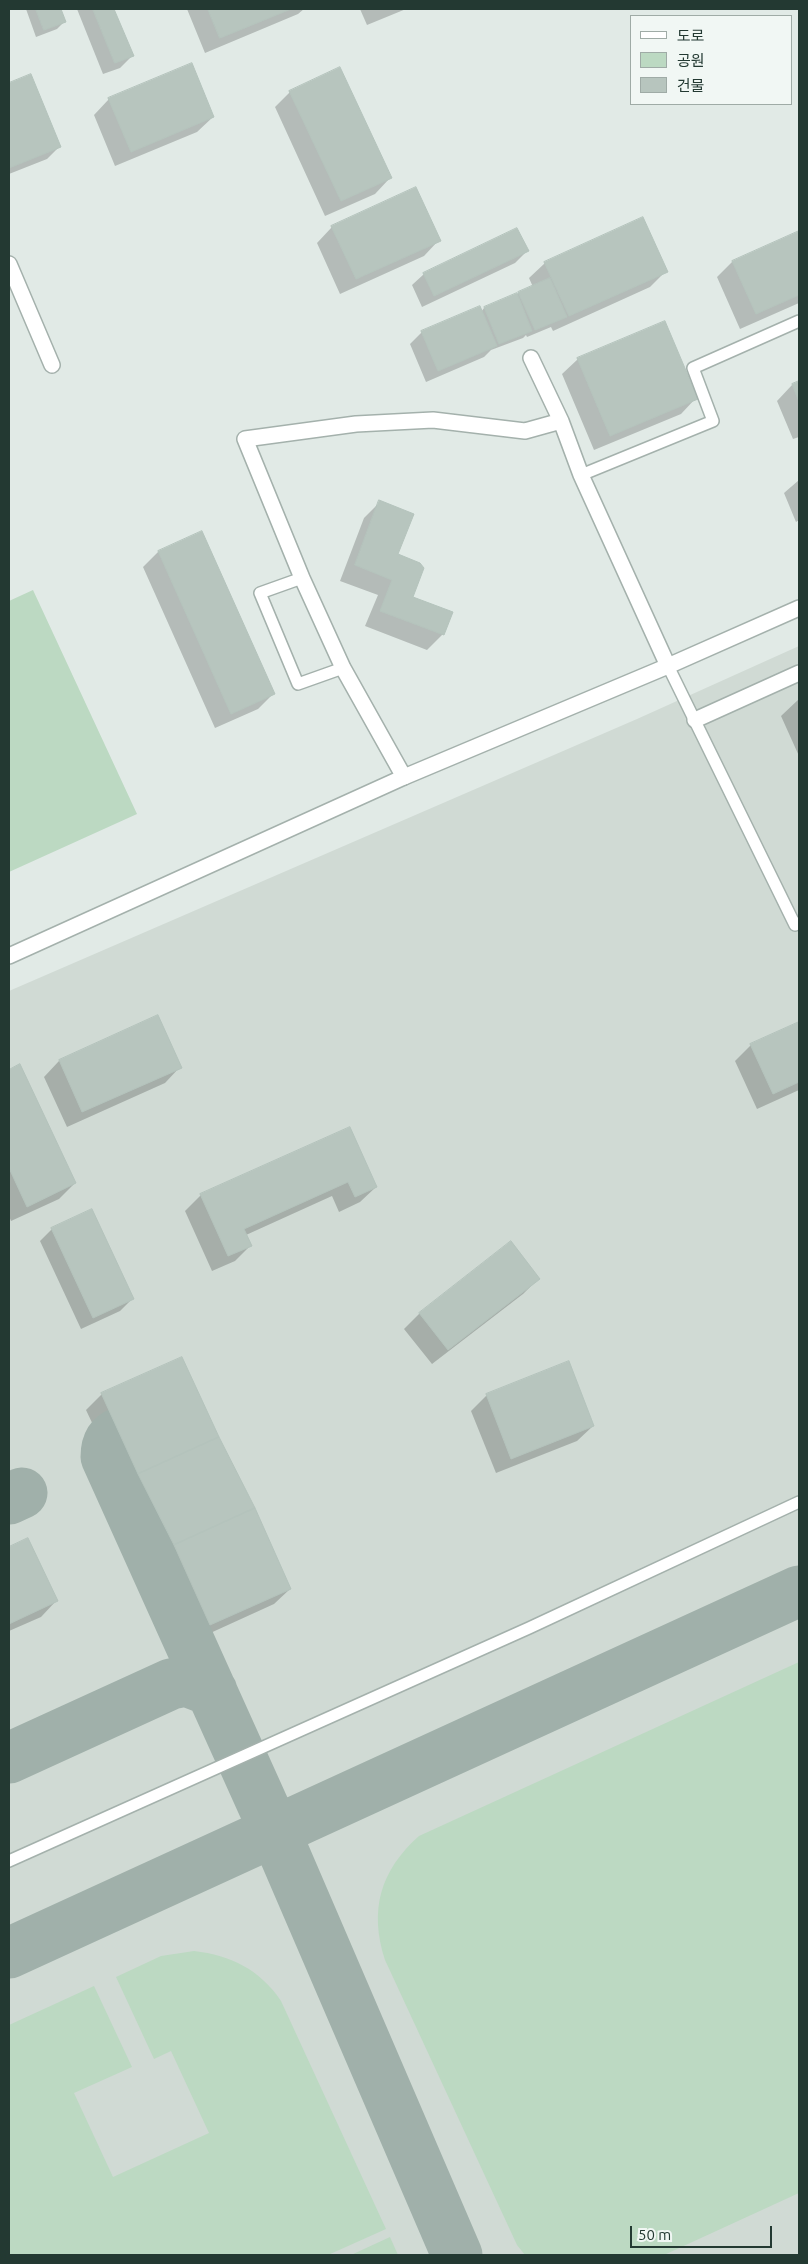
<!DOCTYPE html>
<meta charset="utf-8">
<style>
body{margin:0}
#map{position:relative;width:808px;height:2264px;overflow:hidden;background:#e1eae6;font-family:Ubuntu,"Noto Sans KR",sans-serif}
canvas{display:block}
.frame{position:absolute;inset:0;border:10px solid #233932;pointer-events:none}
.legend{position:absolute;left:630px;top:15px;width:162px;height:90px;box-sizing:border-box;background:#f1f7f4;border:1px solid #9faba6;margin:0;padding:6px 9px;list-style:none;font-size:15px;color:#233932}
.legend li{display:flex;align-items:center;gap:10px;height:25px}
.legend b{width:25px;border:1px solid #9faba6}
.scale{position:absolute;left:630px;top:2226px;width:142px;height:22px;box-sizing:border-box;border:2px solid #233932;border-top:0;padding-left:6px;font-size:15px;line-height:18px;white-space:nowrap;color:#233932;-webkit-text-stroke:4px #f1f7f4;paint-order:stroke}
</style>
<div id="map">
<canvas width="808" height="2264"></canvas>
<div class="frame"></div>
<ul class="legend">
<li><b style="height:6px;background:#fff"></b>도로</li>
<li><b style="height:14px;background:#bcd9c2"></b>공원</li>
<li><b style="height:14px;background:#b7c5be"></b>건물</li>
</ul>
<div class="scale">50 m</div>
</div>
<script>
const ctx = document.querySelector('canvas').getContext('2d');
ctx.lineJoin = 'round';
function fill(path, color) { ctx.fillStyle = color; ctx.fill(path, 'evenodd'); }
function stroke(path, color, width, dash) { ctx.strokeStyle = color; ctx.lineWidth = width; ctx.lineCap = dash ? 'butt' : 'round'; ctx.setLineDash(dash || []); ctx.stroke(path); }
const built = new Path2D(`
 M799,646V2255H9V991L637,719Z`);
const green = new Path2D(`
 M33,590L137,814L9,872V601Z
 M799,1662V2193L664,2255H525L517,2245L385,1960C369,1910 380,1871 419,1836Z
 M194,1951C231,1955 260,1970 281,2001L386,2229L328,2255H9V2025L94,1986L132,2067L74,2093L113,2177L209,2133L171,2051L154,2059L116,1977L161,1956Z
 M390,2237L398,2255H351Z`);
const shadow = new Path2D(`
 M26,9H60L65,21L57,29L36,37Z
 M77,9H113L132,56L120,68L103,74Z
 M187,9H304L298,14L205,53Z
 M360,9H406L367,25Z
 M30,76L59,147L47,159L9,174V84Z
 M290,92L390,178L375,194L325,216L275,107Z
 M109,99L213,117L197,132L115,166L94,115Z
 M332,227L439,240L424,256L340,294L317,243Z
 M799,232V303L740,329L717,277L732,262Z
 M527,251L515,263L422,307L412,285L424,274Z
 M545,263L666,271L650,287L553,331L551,327L527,337L526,335L523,338L491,350L484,357L426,382L410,344L422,332L481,312L484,308L533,287L529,278Z
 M578,359L696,398L681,414L594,450L562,374Z
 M799,383V437L793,439L777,401L792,385Z
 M799,480V520L796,522L784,493Z
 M380,502L412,597L443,634L427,650L365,626L378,595L340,581L364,518Z
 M201,533L273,694L258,709L215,728L143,567L158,552Z
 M799,699V756L781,716Z
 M158,1017L180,1067L165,1083L67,1127L44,1077L59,1061Z
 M799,1024V1090L757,1109L735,1061L751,1045Z
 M19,1066L75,1183L59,1199L11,1221L9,1216V1071Z
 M349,1129L376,1187L360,1202L339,1212L332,1196L246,1235L251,1245L235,1261L212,1271L185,1211L201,1195Z
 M52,1229L132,1299L120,1311L81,1329L40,1241Z
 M538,1279L523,1294L432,1364L404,1329L420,1313Z
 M102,1394L290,1589L274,1604L195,1640L86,1410Z
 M487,1395L593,1426L577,1441L496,1473L471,1411Z
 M27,1540L56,1601L41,1617L9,1631V1549Z`);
const taxiway = new Path2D(`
 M121,1432C109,1437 106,1444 106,1457L275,1832L457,2255
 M9,1499L22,1493
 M9,1758L171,1684L186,1681L212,1691
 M9,1953L799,1591`);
const building = new Path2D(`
 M36,9H61L66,22L44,30Z
 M93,9H114L134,56L115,63Z
 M208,9H291L220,38Z
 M192,63L214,117L131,152L108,98Z
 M340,67L392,178L341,201L289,91Z
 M31,74L61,147L9,168V83Z
 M416,187L441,241L356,279L331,226Z
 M643,217L668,272L569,316L544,262Z
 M517,228L529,251L434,296L423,273Z
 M799,231V295L756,314L732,261Z
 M550,278L567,317L535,330L518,292Z
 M517,293L532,331L499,344L484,307Z
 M480,306L497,346L438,371L421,331Z
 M665,321L698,399L610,436L577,358Z
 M799,381V402L792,384Z
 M379,500L414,514L398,554L420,563L424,568L413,597L453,612L444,635L380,611L392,580L355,565Z
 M202,531L275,694L231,714L158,551Z
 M158,1015L182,1068L82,1112L59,1060Z
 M799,1022V1082L773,1094L750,1044Z
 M20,1064L76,1183L27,1207L9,1168V1070Z
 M350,1127L377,1187L355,1197L348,1182L244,1229L252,1246L228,1256L200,1194Z
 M92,1209L134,1299L93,1318L51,1228Z
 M511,1241L540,1279L448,1350L419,1313Z
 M182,1357L219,1437L138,1474L101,1393Z
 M569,1361L594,1426L511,1459L486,1394Z
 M219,1437L255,1508L174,1545L138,1474Z
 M255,1508L291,1589L210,1625L174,1545Z
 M28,1538L58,1601L9,1624V1547Z`);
const service = new Path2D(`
 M581,475L713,421L693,368L799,321
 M302,578L260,593L298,684L343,668
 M668,666L795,925L799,923
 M9,1861L529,1628L799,1502`);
const minor = new Path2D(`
 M9,264L52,365
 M531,358L561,421
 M695,720L799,673
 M404,777L343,668L302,578L245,439L356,424L433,420L525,431L561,421L581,475L668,666`);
const tertiary = new Path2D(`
 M9,956L404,777L668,666L799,608`);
fill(built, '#d0dad4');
fill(green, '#bcd9c2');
fill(shadow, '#0003');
stroke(taxiway, '#a0b0aa', 51);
fill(building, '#b7c5be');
stroke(building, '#b4c3bc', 1);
stroke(service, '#a4b1ac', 14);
stroke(minor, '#a4b1ac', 18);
stroke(tertiary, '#a4b1ac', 18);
stroke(service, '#fff', 11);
stroke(minor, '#fff', 15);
stroke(tertiary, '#fff', 15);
</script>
